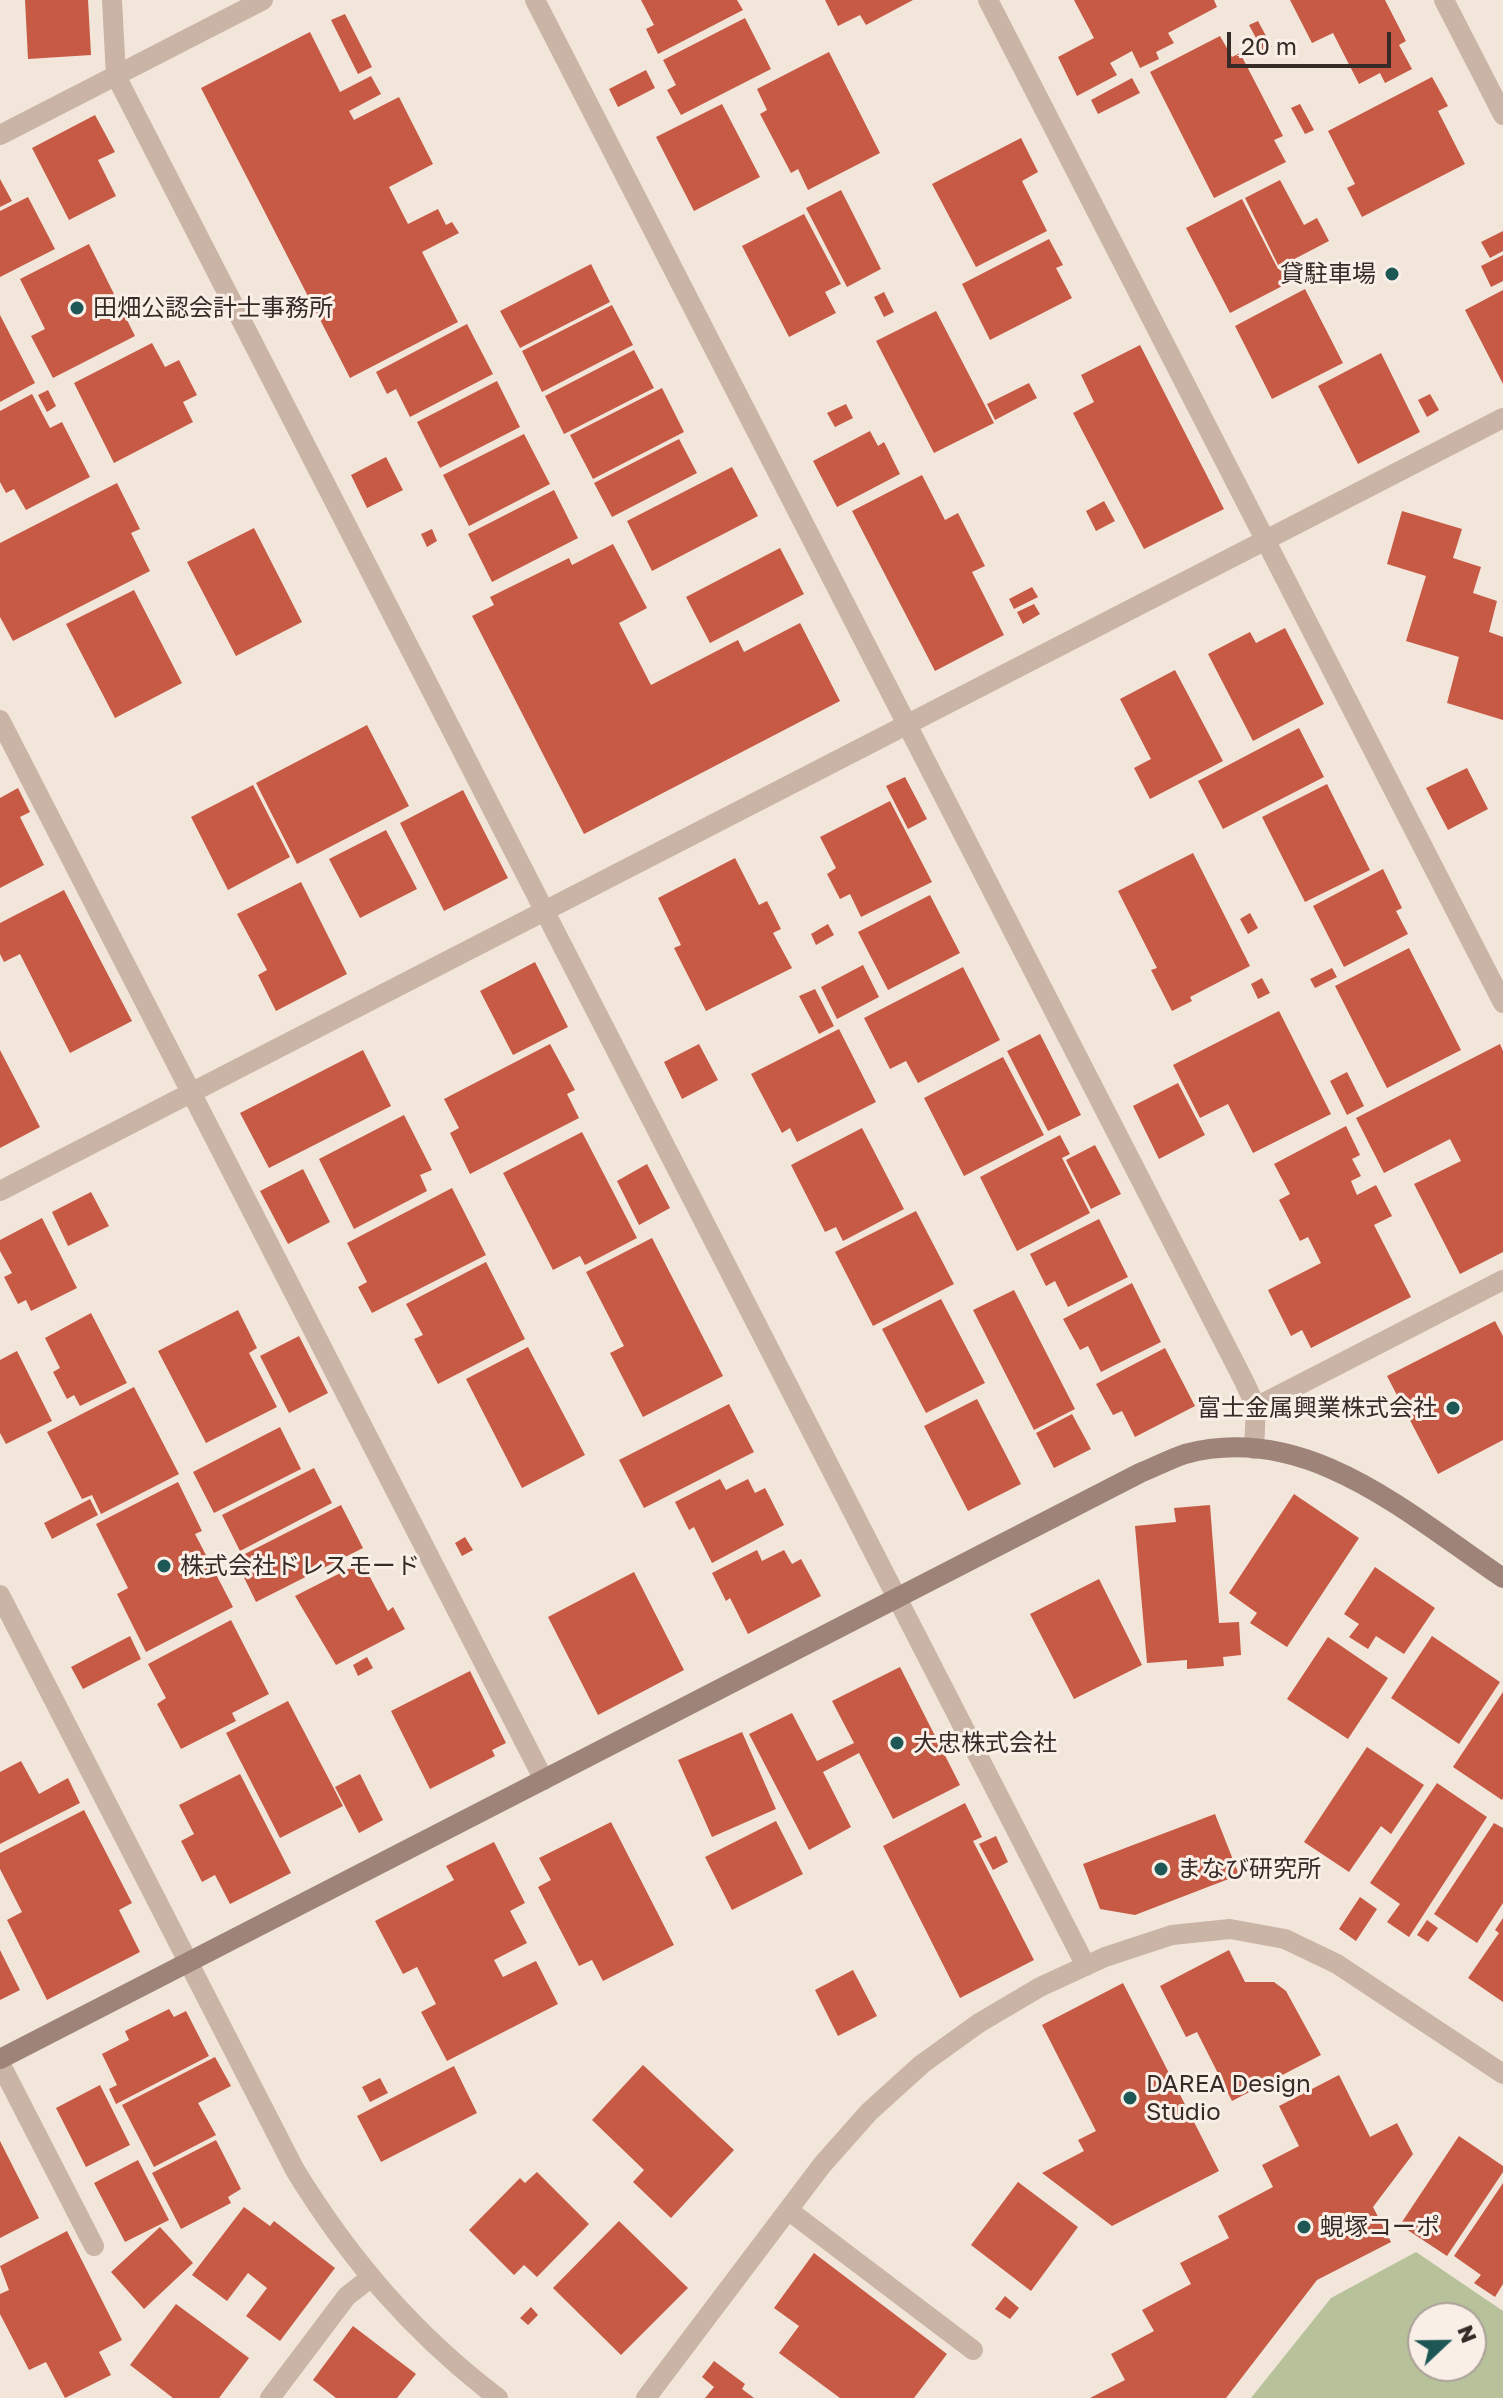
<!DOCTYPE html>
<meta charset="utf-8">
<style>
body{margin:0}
#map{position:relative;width:1503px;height:2398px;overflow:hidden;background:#f2e5da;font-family:"Golos Text",sans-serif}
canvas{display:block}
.north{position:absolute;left:1407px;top:2302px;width:80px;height:80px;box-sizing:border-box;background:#f9efe7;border:2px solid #aba19a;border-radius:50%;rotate:68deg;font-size:22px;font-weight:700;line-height:32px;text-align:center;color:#362b27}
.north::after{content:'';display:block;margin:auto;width:28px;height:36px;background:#1d5857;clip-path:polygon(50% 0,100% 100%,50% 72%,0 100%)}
.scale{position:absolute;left:1227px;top:32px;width:164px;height:36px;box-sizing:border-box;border:4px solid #362b27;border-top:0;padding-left:10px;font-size:24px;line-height:28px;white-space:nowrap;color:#362b27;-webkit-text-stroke:6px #f9efe7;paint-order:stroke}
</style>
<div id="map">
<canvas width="1503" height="2398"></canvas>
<div class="north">N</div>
<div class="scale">20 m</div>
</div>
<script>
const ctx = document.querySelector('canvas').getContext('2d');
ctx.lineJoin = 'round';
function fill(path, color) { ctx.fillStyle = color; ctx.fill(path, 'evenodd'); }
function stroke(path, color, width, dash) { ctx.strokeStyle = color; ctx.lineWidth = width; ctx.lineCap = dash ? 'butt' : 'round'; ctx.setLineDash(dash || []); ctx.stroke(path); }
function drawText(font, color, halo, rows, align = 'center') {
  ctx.font = font + ' "Golos Text","Noto Sans JP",sans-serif'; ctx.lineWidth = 6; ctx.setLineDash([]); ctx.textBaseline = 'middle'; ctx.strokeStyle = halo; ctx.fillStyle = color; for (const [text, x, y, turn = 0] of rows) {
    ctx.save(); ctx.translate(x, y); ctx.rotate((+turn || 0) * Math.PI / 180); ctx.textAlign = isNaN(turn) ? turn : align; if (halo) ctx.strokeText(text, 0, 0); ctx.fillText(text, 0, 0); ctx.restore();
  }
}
const green = new Path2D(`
 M1416,2252L1503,2311V2398H1251L1331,2298ZM1471,2318V2366H1423V2318Z`);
const building = new Path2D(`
 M25,0H88L91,55L28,59Z
 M641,0H737L743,10L658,54L646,29L654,25Z
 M825,0H913L866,25L860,15L838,26Z
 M1074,0H1214L1217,7L1168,33L1174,43L1156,52L1159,59L1140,68L1132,51L1110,63L1117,75L1077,96L1058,57L1094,38Z
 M1290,0H1385L1406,41L1399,45L1412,69L1385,83L1380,73L1359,84L1333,33L1312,43Z
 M345,14L372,67L358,74L331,20Z
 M745,18L771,69L681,115L667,90L676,85L663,60Z
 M1258,21L1272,47L1263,51L1249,25Z
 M310,32L340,92L371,76L381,94L349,111L354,120L399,97L433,164L389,187L408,224L438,209L446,225L452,222L459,233L422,252L458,322L350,378L201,88Z
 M1220,36L1232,57L1240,53L1283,136L1274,140L1286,162L1214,198L1150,72Z
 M829,52L880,153L808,190L798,169L791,173L760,114L767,110L757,89Z
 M646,70L655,88L618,107L609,89Z
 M1432,77L1448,106L1438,111L1465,164L1362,217L1347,188L1355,184L1328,131Z
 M1132,78L1140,93L1098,114L1091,100Z
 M722,104L760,177L694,211L656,137Z
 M1300,104L1314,130L1305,134L1291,108Z
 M95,115L115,152L98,160L116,196L69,220L32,148Z
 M1021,138L1038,172L1022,181L1047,231L976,267L932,184Z
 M0,179L12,201L0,207Z
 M1280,180L1304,225L1317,218L1329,241L1279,267L1245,198Z
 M841,190L881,269L847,287L806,208Z
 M28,197L55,249L0,277V211Z
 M1242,199L1278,269L1289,264L1296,279L1230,313L1186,228Z
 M804,214L841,284L825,292L836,313L789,337L742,246Z
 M1503,231V251L1490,258L1481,242Z
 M1049,239L1063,265L1056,268L1072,298L990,340L962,284Z
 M89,244L135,336L53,378L31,336L45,329L20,279Z
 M1503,255V281L1491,287L1481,266Z
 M591,264L610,302L520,348L500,311Z
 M1305,289L1343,363L1272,399L1235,326Z
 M1503,290V384L1465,310Z
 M884,292L894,312L884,317L874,297Z
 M612,305L633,345L542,392L522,351Z
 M936,311L994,423L934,453L876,341Z
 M0,315L35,383L0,402Z
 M467,324L493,374L410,417L396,389L387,394L376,372Z
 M152,343L165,367L179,360L197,395L183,402L193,422L114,463L74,383Z
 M1140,345L1224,509L1144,549L1073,413L1094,402L1081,375Z
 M634,350L654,388L564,434L545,396Z
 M1381,353L1420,432L1358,464L1318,386Z
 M497,381L520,427L440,468L417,422Z
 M1029,383L1037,398L995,420L987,404Z
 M662,388L684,432L593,479L570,435Z
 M48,390L56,406L47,412L38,395Z
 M32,394L50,428L62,422L90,477L26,510L14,489L6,493L0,482V411Z
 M1430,394L1439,410L1427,417L1418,400Z
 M846,404L853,418L835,427L827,413Z
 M870,431L878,446L884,442L900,474L837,507L813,461Z
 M524,434L550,484L469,526L443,475Z
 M679,439L697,473L612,517L594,483Z
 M386,457L403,490L367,508L351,475Z
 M732,467L758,516L652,571L627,521Z
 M922,475L945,520L958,513L985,566L972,572L1004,635L935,671L852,511Z
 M117,483L140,529L131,533L150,571L13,641L0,617V543Z
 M554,490L578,538L492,582L468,534Z
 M1104,501L1115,521L1096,531L1086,511Z
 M1402,511L1462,529L1453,558L1481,567L1473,593L1497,601L1489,632L1503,637V720L1447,703L1459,657L1406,641L1426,576L1387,564Z
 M254,528L302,622L236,656L187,562Z
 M432,529L437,541L427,547L421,534Z
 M613,544L647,608L619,623L651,685L738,640L744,652L800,623L840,701L584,834L472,616L494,605L490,597L569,558L572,565Z
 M780,548L804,594L710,643L686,597Z
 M1032,587L1038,597L1014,609L1009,599Z
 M134,590L182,683L115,718L66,624Z
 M1034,604L1040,614L1023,624L1017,612Z
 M1285,628L1324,704L1253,741L1208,654L1250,632L1256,643Z
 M1175,670L1223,761L1150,799L1134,768L1151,759L1120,699Z
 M367,725L409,806L297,864L256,783Z
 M1299,728L1324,777L1223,829L1198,781Z
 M1467,768L1488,809L1448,830L1426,788Z
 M905,777L927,819L908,829L886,786Z
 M1327,784L1370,870L1305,902L1262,817Z
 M253,785L290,857L228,890L191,817Z
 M18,788L30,812L20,817L44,865L0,888V798Z
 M463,790L508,878L444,911L400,823Z
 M890,801L932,882L861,917L850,894L840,899L827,874L836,868L820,837Z
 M386,830L417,889L360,918L329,859Z
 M1193,853L1250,966L1190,997L1192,1001L1172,1011L1151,970L1157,968L1118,891Z
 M735,858L759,905L767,901L781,929L773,933L792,968L706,1011L674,948L681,945L658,898Z
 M1383,869L1402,908L1396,911L1408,934L1344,967L1313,906Z
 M301,882L347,974L276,1011L258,975L267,970L237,914Z
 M64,890L132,1021L70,1053L20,954L4,962L0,954V923Z
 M930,895L960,953L888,990L858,932Z
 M1250,913L1258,928L1248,934L1240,919Z
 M828,924L834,935L816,945L811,934Z
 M1409,948L1461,1050L1387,1088L1335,986Z
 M535,962L568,1027L513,1055L480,991Z
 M863,965L879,997L837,1019L821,987Z
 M963,967L1000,1040L918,1083L906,1061L890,1069L864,1018Z
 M1332,968L1337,977L1315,988L1310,979Z
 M1262,978L1270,993L1258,999L1251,984Z
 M815,989L834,1026L819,1034L799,996Z
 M1279,1011L1331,1114L1253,1153L1228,1104L1200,1118L1173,1065Z
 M839,1029L876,1102L797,1142L790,1128L782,1133L751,1074Z
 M1040,1034L1081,1115L1048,1131L1007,1051Z
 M550,1044L575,1090L567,1094L579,1118L470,1174L450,1133L459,1128L444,1099Z
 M699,1044L718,1080L682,1099L664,1062Z
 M1500,1044L1503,1051V1252L1460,1274L1414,1184L1461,1161L1450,1139L1384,1173L1356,1118Z
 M0,1050L40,1127L0,1148Z
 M363,1050L391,1106L269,1168L240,1113Z
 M1003,1057L1044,1135L964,1176L924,1098Z
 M1347,1072L1364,1106L1347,1115L1330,1081Z
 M1178,1083L1205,1135L1159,1159L1133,1106Z
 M404,1115L432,1170L420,1175L427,1191L354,1229L319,1159Z
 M1346,1126L1360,1155L1352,1159L1361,1176L1351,1181L1357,1195L1376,1185L1392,1216L1374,1225L1411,1297L1311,1348L1302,1330L1291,1336L1268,1290L1321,1263L1308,1237L1300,1241L1279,1200L1290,1194L1274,1164Z
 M862,1128L904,1209L843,1241L836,1227L825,1232L791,1165Z
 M582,1132L637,1238L585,1265L580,1256L553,1270L503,1173Z
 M1060,1135L1070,1154L1062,1158L1090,1213L1017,1251L980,1177Z
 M1095,1145L1121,1194L1091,1209L1066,1160Z
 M647,1164L670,1208L639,1225L617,1181Z
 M303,1169L330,1222L288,1244L260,1191Z
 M452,1188L486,1255L372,1313L358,1287L367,1282L347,1243Z
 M91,1192L109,1226L68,1246L52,1212Z
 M916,1211L954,1284L873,1326L835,1252Z
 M42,1218L77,1288L31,1311L26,1300L18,1304L4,1277L12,1273L0,1251V1240Z
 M1099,1219L1128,1277L1068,1307L1055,1281L1046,1286L1030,1254Z
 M652,1238L723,1376L643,1417L610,1353L624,1346L586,1272Z
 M486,1262L525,1339L438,1384L414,1339L423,1335L406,1304Z
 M1132,1283L1161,1342L1101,1372L1088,1346L1080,1350L1063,1319Z
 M1014,1290L1075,1409L1034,1430L973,1310Z
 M941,1299L985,1383L926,1413L882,1329Z
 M238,1310L257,1348L249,1353L277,1407L206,1443L158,1351Z
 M91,1313L127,1383L80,1406L74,1395L67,1399L53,1372L60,1368L45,1338Z
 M1495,1321L1503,1336V1440L1438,1474L1387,1376Z
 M299,1336L328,1393L289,1413L260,1356Z
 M528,1347L585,1455L522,1488L466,1379Z
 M1165,1348L1195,1406L1135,1437L1122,1411L1113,1415L1096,1384Z
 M17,1351L52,1421L6,1444L0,1433V1360Z
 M134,1387L179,1474L101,1514L92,1495L82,1499L47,1432Z
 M977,1399L1021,1484L968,1511L924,1426Z
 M729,1404L754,1452L644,1508L619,1460Z
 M1072,1414L1091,1449L1054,1468L1036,1433Z
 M280,1427L301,1469L214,1513L193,1472Z
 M314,1468L332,1503L240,1551L222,1515Z
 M720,1479L726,1490L748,1479L755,1493L765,1488L784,1525L712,1563L694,1527L689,1530L675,1502Z
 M178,1482L202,1531L195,1534L233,1607L146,1652L117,1594L128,1588L96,1524Z
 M1294,1494L1359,1538L1287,1647L1250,1623L1257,1613L1229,1593Z
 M90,1499L98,1515L52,1539L44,1523Z
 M341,1505L363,1548L256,1602L235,1559Z
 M1210,1505L1219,1623L1239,1622L1241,1655L1223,1657L1224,1666L1187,1669V1660L1147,1663L1135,1526L1176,1522L1174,1508Z
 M465,1537L473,1550L462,1556L455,1543Z
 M757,1550L762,1561L784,1550L792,1564L801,1559L821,1596L748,1634L730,1598L726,1601L712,1573Z
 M362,1562L388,1611L393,1607L405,1629L336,1665L295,1596Z
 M1375,1567L1435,1608L1404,1654L1376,1636L1368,1649L1349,1637L1359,1624L1344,1614Z
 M634,1572L684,1670L598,1715L548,1617Z
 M1099,1579L1142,1665L1074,1699L1030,1614Z
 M231,1620L269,1694L232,1713L236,1721L181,1749L157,1704L166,1698L148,1664Z
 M130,1636L141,1659L83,1689L71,1667Z
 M1432,1636L1500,1682L1459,1744L1391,1698Z
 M1328,1637L1388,1678L1348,1739L1287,1699Z
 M367,1657L373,1668L358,1676L353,1665Z
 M900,1667L960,1785L893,1819L859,1753L823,1772L851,1827L809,1850L749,1734L792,1713L817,1761L854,1743L832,1701Z
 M470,1671L506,1743L492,1750L495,1756L430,1789L391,1711Z
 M1503,1692V1798L1502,1800L1453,1767Z
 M288,1701L343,1806L280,1838L226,1733Z
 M742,1732L776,1809L712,1837L678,1760Z
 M1367,1747L1424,1785L1391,1834L1381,1826L1349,1872L1304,1842Z
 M21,1761L39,1794L68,1778L80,1803L0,1844V1772Z
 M240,1774L291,1873L230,1904L215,1875L202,1882L181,1841L194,1834L179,1805Z
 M360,1774L383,1820L359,1833L335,1787Z
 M1437,1783L1487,1817L1409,1937L1387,1922L1400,1904L1370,1883Z
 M965,1803L982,1837L973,1841L1034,1960L960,1998L883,1846Z
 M84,1810L132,1903L119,1910L140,1952L47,2000L7,1920L22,1912L0,1869V1853Z
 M1215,1814L1239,1875L1135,1915L1100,1909L1083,1864Z
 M776,1821L803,1874L732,1910L705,1857Z
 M611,1822L674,1945L603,1981L592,1960L579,1966L538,1887L551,1880L539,1858Z
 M1494,1823L1503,1828V1903L1477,1943L1434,1914Z
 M996,1836L1008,1862L993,1870L979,1844Z
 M494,1842L525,1903L510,1911L527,1943L494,1960L503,1977L536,1961L558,2004L447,2061L421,2012L436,2004L417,1967L403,1974L375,1921L454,1880L446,1866Z
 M1360,1897L1377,1909L1356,1941L1339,1929Z
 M1503,1918V2002L1468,1978L1499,1933L1495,1930Z
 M1427,1920L1438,1928L1428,1942L1417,1935Z
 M0,1950L20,1990L0,2000Z
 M1229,1950L1245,1982H1274L1286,1991L1321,2055L1232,2101L1197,2032L1186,2037L1160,1986Z
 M853,1970L877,2016L838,2036L815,1990Z
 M1123,1983L1219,2171L1112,2226L1042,2173L1084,2151L1078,2140L1096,2131L1042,2025Z
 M169,2009L174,2017L186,2011L209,2056L116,2104L109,2089L117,2085L102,2054L129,2040L125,2031Z
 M215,2057L231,2086L198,2103L216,2135L154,2167L122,2105Z
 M643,2065L734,2150L671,2218L633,2182L644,2170L592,2120Z
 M454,2066L477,2113L381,2162L357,2116Z
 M1339,2075L1370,2137L1397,2123L1413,2154L1373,2207L1391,2242L1317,2280L1226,2398H1090L1125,2380L1111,2354L1154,2331L1142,2310L1191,2284L1180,2263L1229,2238L1218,2216L1273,2187L1262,2165L1299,2146L1279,2106Z
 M380,2078L388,2093L370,2102L362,2087Z
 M100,2085L130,2145L86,2167L56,2108Z
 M1459,2136L1503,2166V2172L1447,2256L1400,2225Z
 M216,2140L241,2189L228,2197L231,2203L181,2229L152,2173Z
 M0,2141L39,2218L0,2238Z
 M138,2160L169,2220L125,2242L94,2183Z
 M537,2172L589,2224L537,2277L524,2265L514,2275L469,2230L520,2178L525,2183Z
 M1018,2182L1078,2227L1031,2291L971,2245Z
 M1503,2183V2284L1495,2297L1474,2283L1481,2275L1454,2256Z
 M244,2207L270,2226L274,2221L335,2268L280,2341L246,2316L267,2288L248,2273L227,2301L192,2275Z
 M619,2221L688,2288L621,2355L553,2288Z
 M160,2227L193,2263L144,2309L111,2272Z
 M67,2231L122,2340L99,2352L111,2375L65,2398L46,2362L29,2370L0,2314V2294L9,2290L0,2266Z
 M814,2253L947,2354L914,2398H840L779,2353L799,2326L774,2308Z
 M1005,2296L1019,2308L1010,2319L995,2309Z
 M176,2304L249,2358L219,2398H173L130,2365Z
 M531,2307L538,2315L528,2325L520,2318Z
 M353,2326L416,2374L397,2398H336L313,2380Z
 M714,2361L745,2384L742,2389L754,2398H705L714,2387L702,2377Z`);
const street = new Path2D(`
 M112,0L116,76L1086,1966
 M535,0L1244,1381L1256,1407L1254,1449
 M988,0L1503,1003
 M1444,0L1503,115
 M0,135L263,0
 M0,720L544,1780
 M0,1191L1503,418
 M1256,1407L1503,1280
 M0,1595L295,2170C350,2260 414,2334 498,2398
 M0,2063L94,2246
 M788,2210L973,2350
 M270,2398L347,2296L369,2279
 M646,2398L822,2165L869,2112L922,2064L979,2023L1040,1987L1105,1957L1172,1935L1230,1929L1285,1939L1337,1964L1503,2074`);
const secondary = new Path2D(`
 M0,2059L1140,1473C1155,1467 1170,1459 1185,1454C1307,1421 1409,1515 1503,1578`);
const markers = [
 [1392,274,8,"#1d5857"],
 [77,308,8,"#1d5857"],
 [1453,1408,8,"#1d5857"],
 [164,1566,8,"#1d5857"],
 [897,1743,8,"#1d5857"],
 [1161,1869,8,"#1d5857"],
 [1130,2098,8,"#1d5857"],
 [1304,2227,8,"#1d5857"]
];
const poiNames = [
 ["貸駐車場",1376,274,"right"],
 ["田畑公認会計士事務所",93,308],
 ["富士金属興業株式会社",1437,1408,"right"],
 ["株式会社ドレスモード",180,1566],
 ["大忠株式会社",913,1743],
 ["まなび研究所",1177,1869],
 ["DAREA Design",1146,2084],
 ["Studio",1146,2112],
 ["蜆塚コーポ",1320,2227]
];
fill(green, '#b7c19a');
fill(building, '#c65a44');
stroke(street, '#cab4a6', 20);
stroke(secondary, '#9d8378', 20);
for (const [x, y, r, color] of markers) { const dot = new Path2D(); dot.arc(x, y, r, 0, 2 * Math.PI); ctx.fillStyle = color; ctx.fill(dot); stroke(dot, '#f9efe7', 3); }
drawText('24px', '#362b27', '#f9efe7', poiNames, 'left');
</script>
